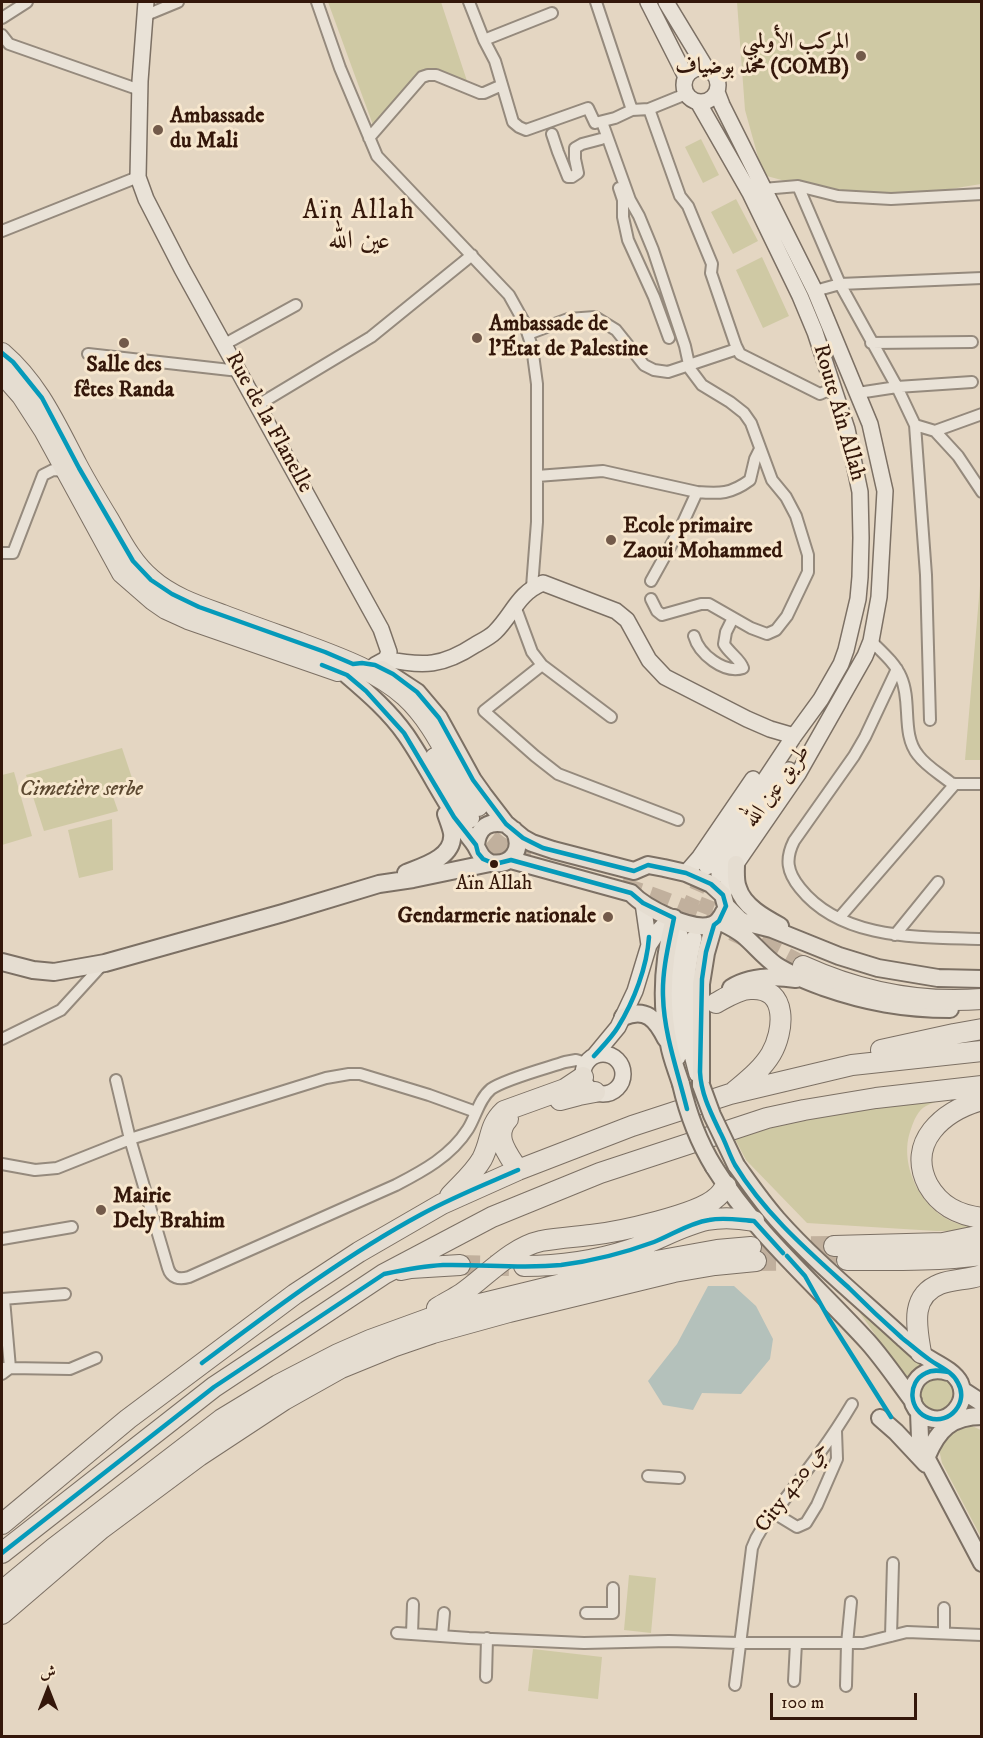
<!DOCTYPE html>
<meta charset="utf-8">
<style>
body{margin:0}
#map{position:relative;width:983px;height:1738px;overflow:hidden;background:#e4d6c2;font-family:"IM FELL DW Pica",Amiri,serif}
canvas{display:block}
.frame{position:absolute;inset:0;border:3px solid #34170a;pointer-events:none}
.north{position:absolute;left:18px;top:1660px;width:60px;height:60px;-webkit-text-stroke:4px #f7e7ce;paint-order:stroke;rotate:0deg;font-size:16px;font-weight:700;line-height:24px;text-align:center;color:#34170a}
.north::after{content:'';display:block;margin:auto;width:21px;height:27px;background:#34170a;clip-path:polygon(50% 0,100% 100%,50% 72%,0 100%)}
.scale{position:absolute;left:770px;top:1693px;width:147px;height:27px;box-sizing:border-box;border:3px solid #34170a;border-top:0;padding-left:8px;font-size:18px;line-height:21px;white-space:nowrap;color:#34170a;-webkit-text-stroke:4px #f7e7ce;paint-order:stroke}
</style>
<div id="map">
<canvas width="983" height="1738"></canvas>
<div class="frame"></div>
<div class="north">ش</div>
<div class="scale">100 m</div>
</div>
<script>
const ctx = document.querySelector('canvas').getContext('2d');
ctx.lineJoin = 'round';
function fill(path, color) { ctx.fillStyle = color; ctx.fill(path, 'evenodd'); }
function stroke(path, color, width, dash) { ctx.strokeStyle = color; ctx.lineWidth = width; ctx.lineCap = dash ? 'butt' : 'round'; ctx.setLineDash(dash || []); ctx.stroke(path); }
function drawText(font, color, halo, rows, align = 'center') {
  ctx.font = font + ' "IM FELL DW Pica",Amiri,serif'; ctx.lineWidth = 6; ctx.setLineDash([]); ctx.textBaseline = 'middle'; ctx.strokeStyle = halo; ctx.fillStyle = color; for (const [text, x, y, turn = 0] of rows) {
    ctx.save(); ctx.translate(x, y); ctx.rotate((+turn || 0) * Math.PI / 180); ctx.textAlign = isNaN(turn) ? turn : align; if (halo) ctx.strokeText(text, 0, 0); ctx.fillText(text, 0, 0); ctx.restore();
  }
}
const green = new Path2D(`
 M328,2H441L467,81L436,70L418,72L373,125Z
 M737,2H981V184L901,197L830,193L763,175L745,110Z
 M701,139L719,175L703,183L685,147Z
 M736,199L758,241L733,254L711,212Z
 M762,257L789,316L763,328L736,270Z
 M981,574V760H965Z
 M122,748L134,784L111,791L118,811L44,831L26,775Z
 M14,772L32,836L2,845V775Z
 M112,819L113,870L79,878L68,830Z
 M944,1099C938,1101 931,1103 926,1106C918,1110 914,1120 911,1129C897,1165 923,1216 963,1225C969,1226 975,1226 981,1226L960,1231H936L807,1223L746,1160L735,1139L784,1124L840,1111Z
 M787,1233L929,1367L909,1383L855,1306Z
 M920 1395a17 17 0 1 1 34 0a17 17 0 1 1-34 0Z
 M972,1426L981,1430V1537L942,1463L938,1445L948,1433Z
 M629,1575L656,1578L651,1633L624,1630Z
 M533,1649L602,1657L598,1699L528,1691Z`);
const water = new Path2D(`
 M708,1286H734L756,1306L773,1339L770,1359L741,1394L702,1393L693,1410L663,1405L648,1381L677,1344Z`);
const secondaryTunnel = new Path2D(`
 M681,934L691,903L706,869
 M695,935L718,876`);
const highwayTunnel = new Path2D(`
 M469,818C491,841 498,849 529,860
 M621,887C685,906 744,935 803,966
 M751,1247L834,1246
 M756,1261L847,1260
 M460,1265L509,1266`);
const street = new Path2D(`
 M317,2L340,68L377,156L509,295L524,322L532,347L537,384V522L532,587
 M469,2L484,40L495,61L513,122L519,127L526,130L588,108L595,123L615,118L632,110L649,109L686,94
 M596,2L632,110
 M144,16L178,2
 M2,18L27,2
 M2,35L9,44L140,90
 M484,40L552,13
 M649,109L680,196L688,206L712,264L711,273L736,346L740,354L820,394L833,388
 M602,122L630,200L639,216L653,250L685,346L690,369L702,385L730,402L744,413L751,423L772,480L786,497L796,516L808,555V572L787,616L776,630L767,634L751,628L709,604H701L662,615L657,611L651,599
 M552,134L558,152L568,177H572L578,173L575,159V148L582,144L601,139
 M369,138L422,77L428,75H436L480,93H484L502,85
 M798,186L840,284L897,387L915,425L935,431L982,414
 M619,188L623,200V217L628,240L654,297L669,338
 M763,189L798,186L838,196L891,199L982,194
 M2,231L138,177
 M815,291L840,284L982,278
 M528,334L568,319L595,317L616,330L644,365L654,370L668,372L737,349
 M871,343L972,342
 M225,344L296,305
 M88,354L239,371
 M858,393L897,387L972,382
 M258,405L371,337L472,255
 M915,425L926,575L930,720
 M935,431L958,456L982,492
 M537,476L603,471L697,492
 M2,553H13L43,475L53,470L65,471
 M651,581L681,527L697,492C720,494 731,494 750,480L755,459L760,449
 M515,606L532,652L542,665L611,717
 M694,636C699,654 724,674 743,668C740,659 729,653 724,644L726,632L733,618
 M871,641C882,652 895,663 901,677C912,702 901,734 918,755C926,766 940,774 951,783L955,784H982
 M542,665L484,711L535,756L558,774L678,820
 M897,669L865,737L854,756L794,841C785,859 787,872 800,888C842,941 921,937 982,939
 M840,917L955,784
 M895,935L938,882
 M2,1039L61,1010L103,964
 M116,1080L130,1139L168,1268C171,1278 179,1280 189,1277L396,1185C423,1171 451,1156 468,1129C476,1116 479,1099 491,1089C505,1079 547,1068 565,1062L576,1060L586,1063
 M2,1164L35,1170L57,1168L130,1139L326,1078L349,1074H360L429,1095L476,1112
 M2,1239L72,1227
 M2,1299L65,1294
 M4,1299L10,1368H4
 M2,1374L10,1368L70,1369L96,1358
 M648,1476L679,1478
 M774,1513L797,1527L806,1523L817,1505L837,1459L836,1431
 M944,1608V1633
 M586,1613H613V1588
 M397,1633L469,1638L584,1643L669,1641L739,1643H863L907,1632L982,1635
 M412,1634L413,1604
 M442,1636L444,1613
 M891,1636L893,1563
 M486,1677L487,1638
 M794,1681L796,1643
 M735,1685L752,1548C759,1528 773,1515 785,1499C809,1468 832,1438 852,1404
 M846,1686L847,1644L851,1602`);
const secondary = new Path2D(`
 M146,2L140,81L138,177L146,199L182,269L381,629L389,652L386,659L375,665
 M648,2L686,77
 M666,2L706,68
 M684 85a17 17 0 1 1 34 0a17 17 0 1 1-34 0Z
 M717,92L722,105L815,291L870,424L885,491L879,597L871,641L865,656L798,774L736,864L723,895
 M698,102L750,193L800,296L815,332L847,429L860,492L861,538L860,577L858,599L846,650L841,664L821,699L794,736L707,867
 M386,659C424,667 443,666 475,645C482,641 490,637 495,632C513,614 518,593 543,583L616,611L627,620L649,660L665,677L747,719L770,729L794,736
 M686,873L699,858L753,779
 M719,874L742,836L789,770
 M643,903L649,945
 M694,938C683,982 684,1031 697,1074
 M583 1074a20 20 0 1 1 40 0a20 20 0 1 1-40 0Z
 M594,1056L618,1027L635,991L649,945L659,930L671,917
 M678,1057C673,1012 672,979 680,935`);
const primary = new Path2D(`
 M382,669L417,692L439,718L473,780L483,794L506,824L523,838L532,843L553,850L634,871L648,865L664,868L686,873L711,884L723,895L726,906L739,919L744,922L772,929L839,956L878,968L938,978L982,979
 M347,675C368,693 390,712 406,735C430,770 447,808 473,842C480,851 478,856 490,863
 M476,845C478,827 489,820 506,824
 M511,860L631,893C645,908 692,932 712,925C718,923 721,918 724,912
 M736,864C736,872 735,881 738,888C743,906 765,918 780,926
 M406,873C424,866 455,857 452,833C451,827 448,820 446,814
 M674,918C663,960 660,1002 669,1044C671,1057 677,1071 681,1084
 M719,921C727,925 736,929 743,935C755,945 764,957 777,966C791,975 807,981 823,987C866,1002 904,1009 950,1009
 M2,962L33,970L54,972L105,963L283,913L379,884L413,879L490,863C512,867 524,849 514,830
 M731,988C750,976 775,976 796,979
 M623,1017C646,1007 656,1019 666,1039
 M701,1085V984L706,953L714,925
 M736,1165C749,1183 762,1202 777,1219C815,1262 861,1299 903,1338C909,1343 914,1348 920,1353C932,1362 953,1369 960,1383C969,1403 949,1425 929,1418C897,1406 913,1361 948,1372
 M714,1167C755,1233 816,1285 868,1342C884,1360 898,1381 913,1401
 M962,1390L982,1403
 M919,1412L920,1438L928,1461L982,1563
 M880,1418L896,1432L926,1464
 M927,1456C938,1430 951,1416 982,1416`);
const highway = new Path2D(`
 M2,353C38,384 55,423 77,465C87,484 98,502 109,520C121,541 132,563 151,579C171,597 198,606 223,615C249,625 275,634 300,643C337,657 376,670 405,696C438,726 452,771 478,806
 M2,373L22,396L44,430L122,573L153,600L166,609L188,619L338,671
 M435,758L451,791L469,818
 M803,966C860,992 919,1004 982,999
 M716,1003C727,997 739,989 751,989C789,987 784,1032 771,1054C762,1069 748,1080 735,1091
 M881,1050L954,1034L982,1029
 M560,1100L579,1095L595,1092
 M982,1100C943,1111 906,1142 928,1185C940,1206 958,1215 982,1218
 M508,1119C492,1136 508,1154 518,1170
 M450,1196C461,1184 474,1173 482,1159C492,1140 488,1126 504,1111L565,1089L583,1077
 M834,1246L943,1243L982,1235
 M847,1260C892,1260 937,1261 982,1255
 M524,1266C559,1266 595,1261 629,1250C655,1242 682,1225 707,1220C723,1217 738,1218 754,1221
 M401,1270L411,1268L460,1265
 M437,1308C445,1303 453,1299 461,1294C486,1277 510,1248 541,1241C557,1238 574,1237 591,1235C618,1232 698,1215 717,1197C721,1194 723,1190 726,1186
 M921,1353C917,1328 909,1296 940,1284C953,1279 968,1280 982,1275
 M2,1524L128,1419L295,1294L359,1252L442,1204L518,1170L632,1126L730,1094L852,1065L982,1051
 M2,1553L214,1387L384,1274L492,1217L600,1173L767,1118L804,1110L876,1098L982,1086
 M2,1591L54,1548L222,1419L278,1385L338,1354L370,1340L447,1312L656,1261L717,1250L751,1247
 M2,1614L101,1529L199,1456L284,1400L341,1368L395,1346L433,1333L509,1312L674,1272L715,1265L756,1261`);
const primaryBridge = new Path2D(`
 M681,1084C688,1114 698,1141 714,1167
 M701,1085L712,1115L736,1165`);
const bus1 = new Path2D(`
 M2,353L13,362L42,398L79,468L133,561L151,580L172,594L199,607L325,652L353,664L362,663L375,665L393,674L417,692L439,718L473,780L506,824L523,838L543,848L634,871L648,865L686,873L711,884L723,895L726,906L719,921L714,925L706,952L702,979L700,1072C701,1094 711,1113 720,1132C726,1143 729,1154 735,1165C764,1213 808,1251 849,1288C866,1305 884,1322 902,1338C911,1345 920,1353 930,1360C940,1367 953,1372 958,1383C969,1402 950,1425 929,1418C909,1412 906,1382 926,1373C933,1369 941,1371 948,1372
 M322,665L347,675L366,691L404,733L454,817L476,845L478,853L483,859L495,864L511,860L631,893L643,903L674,918C669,943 662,970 663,996C664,1035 678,1072 687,1109
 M594,1056C602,1047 612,1037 618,1027C634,1001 647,967 649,937
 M787,1256L805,1276L829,1319L891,1417
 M202,1363C273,1310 344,1256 422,1214C453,1197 486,1184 518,1170
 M2,1553L214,1387L384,1274C403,1270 423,1266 443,1265C482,1264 522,1269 561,1265C593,1261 624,1253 654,1242C672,1235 689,1223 709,1220C724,1217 739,1220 754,1221L783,1253`);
const markers = [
 [861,56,6,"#725a4a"],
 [158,130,6,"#725a4a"],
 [477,338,6,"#725a4a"],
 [124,343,6,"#725a4a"],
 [611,540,6,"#725a4a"],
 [494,864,5,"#34170a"],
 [608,917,6,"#725a4a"],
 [101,1210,6,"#725a4a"]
];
const busNames = [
 ["Aïn Allah",494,885]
];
const poiNames = [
 ["المركب الأولمبي",849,43,"right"],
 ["محمد بوضياف (COMB)",849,68,"right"],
 ["Ambassade",170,117],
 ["du Mali",170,142],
 ["Ambassade de",489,325],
 ["l'État de Palestine",489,350],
 ["Salle des",124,366,"center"],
 ["fêtes Randa",124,391,"center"],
 ["Ecole primaire",623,527],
 ["Zaoui Mohammed",623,552],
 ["Gendarmerie nationale",596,917,"right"],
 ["Mairie",113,1197],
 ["Dely Brahim",113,1222]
];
const streetNames = [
 ["Route Aîn Allah",838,413,74],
 ["Rue de la Flanelle",268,423,61],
 ["طريق عين الله",778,787,-54],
 ["City 420 حي",793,1488,-53]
];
const parkNames = [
 ["Cimetière serbe",81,790]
];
const quarterNames = [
 ["Aïn Allah",359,213],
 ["عين الله",359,243]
];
fill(green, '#cfc9a4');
fill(water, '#b4c1bb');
stroke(secondaryTunnel, '#c1b09d', 15, [15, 8]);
stroke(highwayTunnel, '#c1b09d', 20, [20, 10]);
stroke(street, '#958a7d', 14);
stroke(secondary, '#7c7064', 18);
stroke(primary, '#7c7064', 20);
stroke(highway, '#7c7064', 22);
stroke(street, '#e9e2d7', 10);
stroke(secondary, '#e9e2d7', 15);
stroke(primary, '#e5ddd1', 16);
stroke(highway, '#e5ddd1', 20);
stroke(primaryBridge, '#7c7064', 20, []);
stroke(primaryBridge, '#e5ddd1', 16);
stroke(bus1, '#059aba', 4.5);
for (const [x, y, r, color] of markers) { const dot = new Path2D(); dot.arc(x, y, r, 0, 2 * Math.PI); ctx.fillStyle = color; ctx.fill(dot); stroke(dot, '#f7e7ce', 2); }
drawText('20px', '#34170a', '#f7e7ce', busNames);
drawText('bold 22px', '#34170a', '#f7e7ce', poiNames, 'left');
drawText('22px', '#34170a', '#f7e7ce', streetNames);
drawText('italic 22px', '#5d4931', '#f7e7ce', parkNames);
ctx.letterSpacing = '1.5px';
drawText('26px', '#34170a', '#f7e7ce', quarterNames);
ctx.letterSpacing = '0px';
</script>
